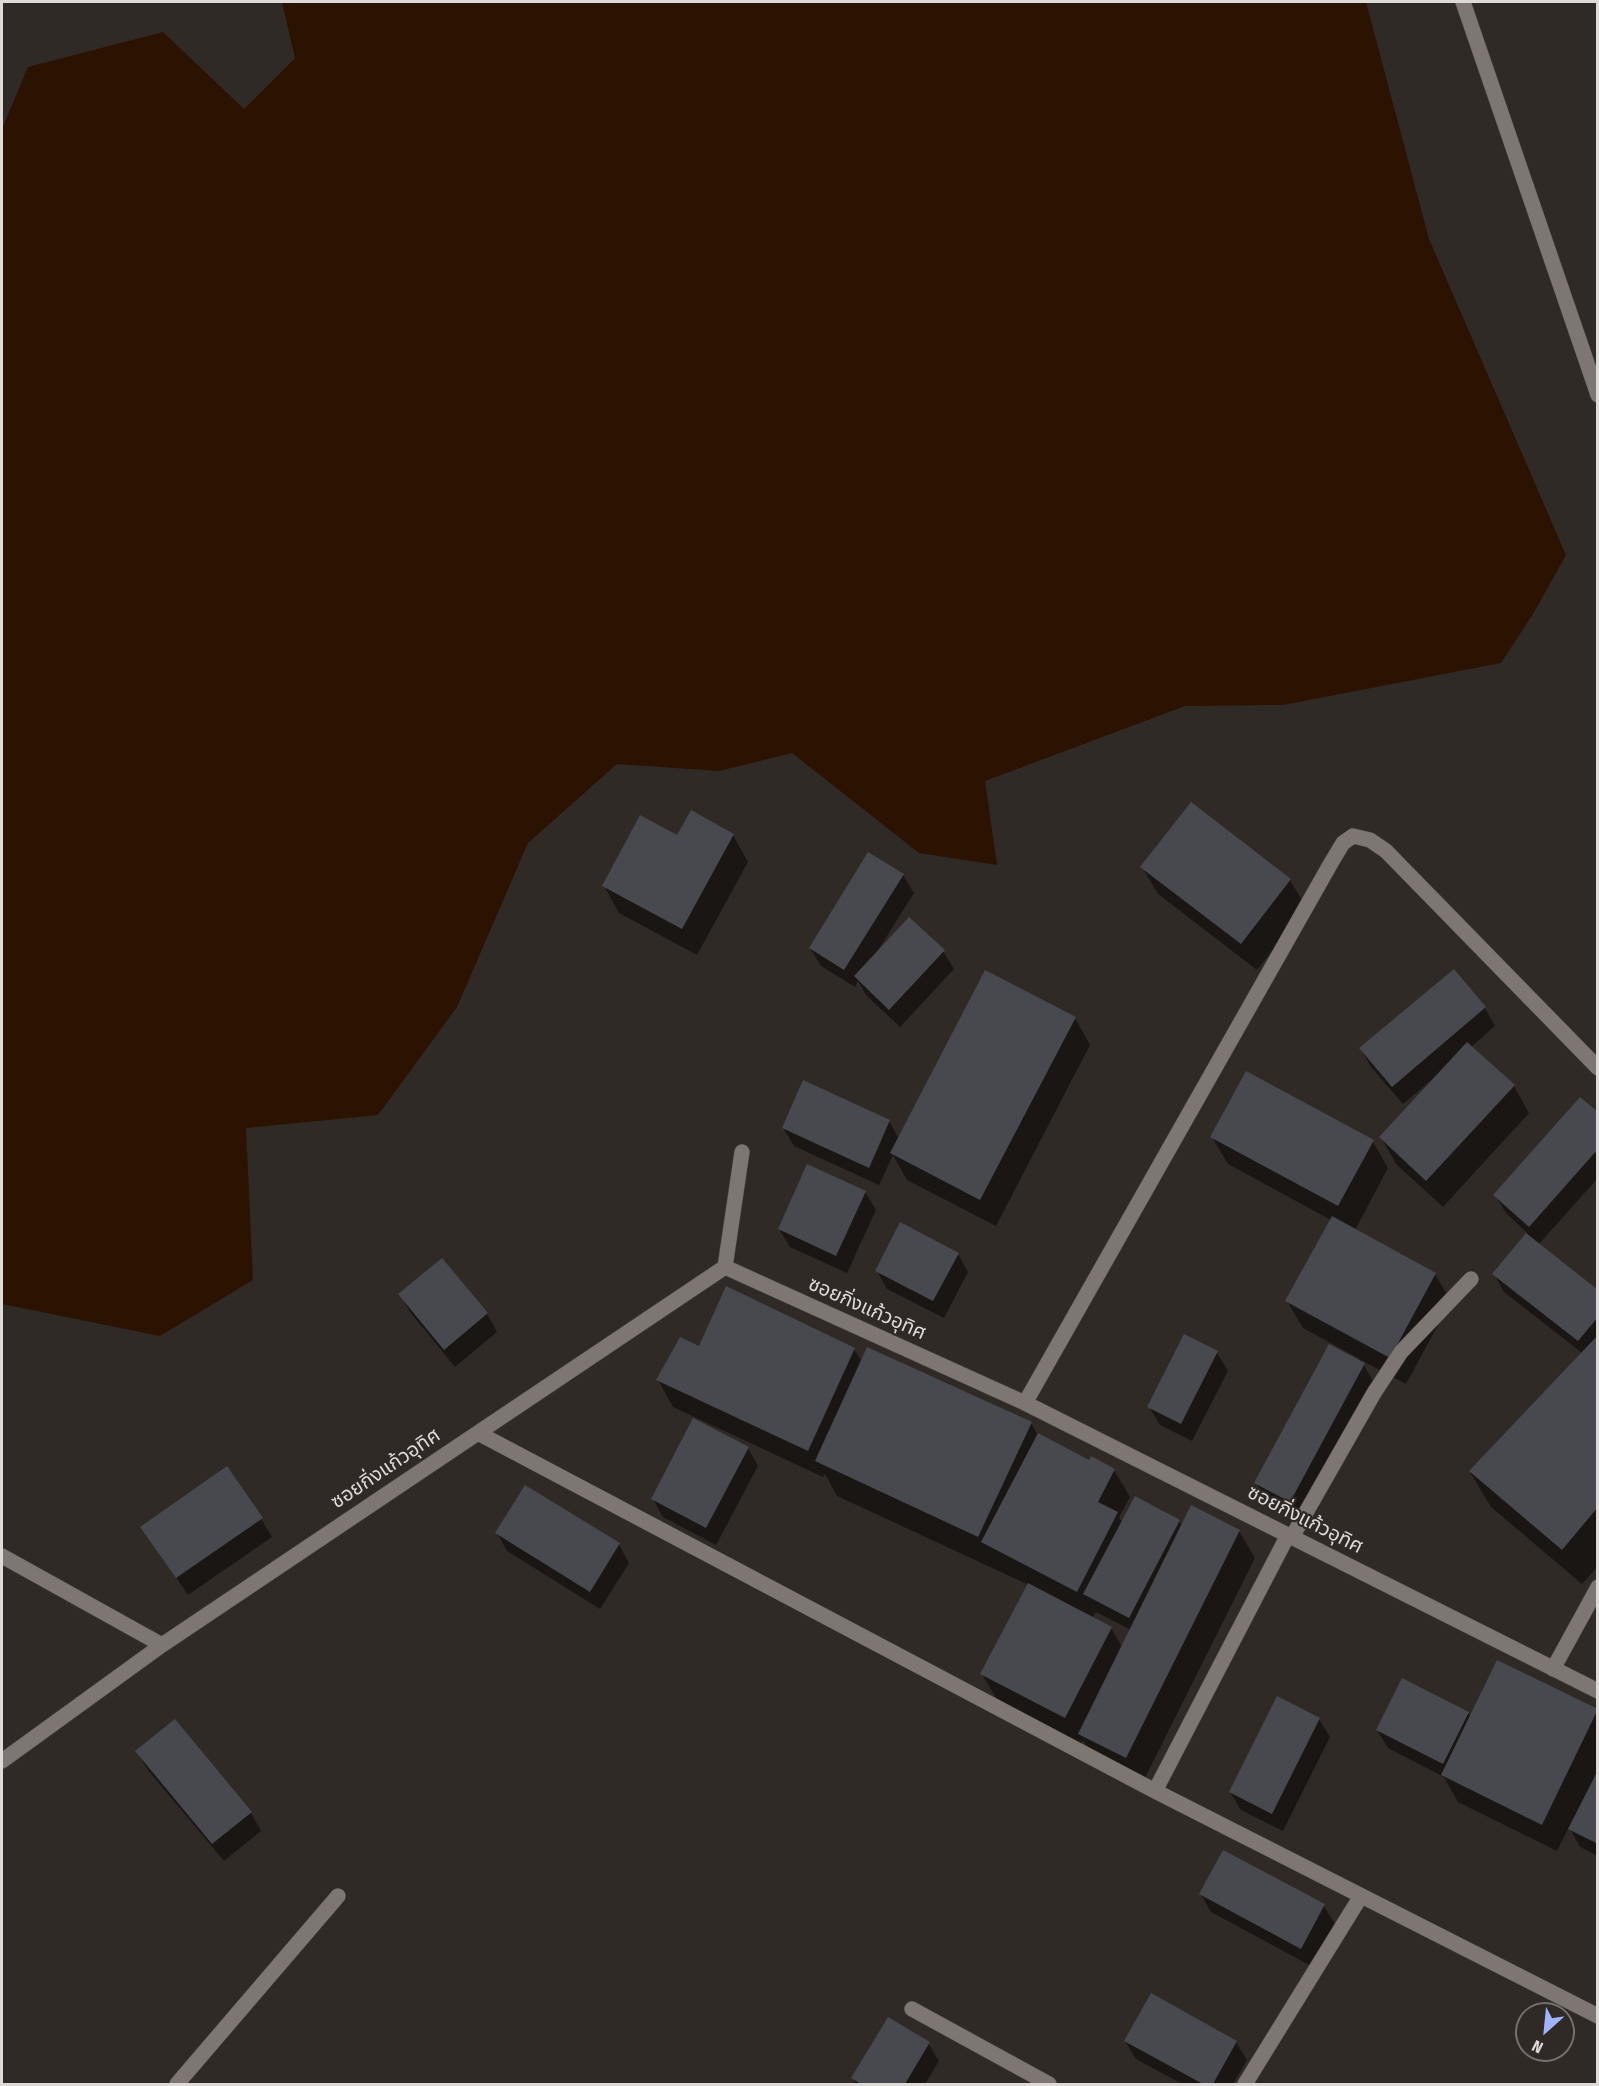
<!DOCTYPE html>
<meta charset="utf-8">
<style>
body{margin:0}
#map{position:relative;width:1599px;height:2086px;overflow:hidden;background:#302a27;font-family:"Fira Sans Condensed",sans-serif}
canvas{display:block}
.frame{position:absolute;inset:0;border:3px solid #dedad8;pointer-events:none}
.north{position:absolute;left:1515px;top:2002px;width:60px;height:60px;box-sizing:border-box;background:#302a27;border:2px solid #76706e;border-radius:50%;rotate:207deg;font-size:16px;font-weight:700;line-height:24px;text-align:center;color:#dedad8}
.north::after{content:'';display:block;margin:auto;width:21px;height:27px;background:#a1b3fd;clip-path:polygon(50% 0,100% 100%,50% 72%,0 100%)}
</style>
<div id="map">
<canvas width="1599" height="2086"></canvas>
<div class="frame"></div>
<div class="north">N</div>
</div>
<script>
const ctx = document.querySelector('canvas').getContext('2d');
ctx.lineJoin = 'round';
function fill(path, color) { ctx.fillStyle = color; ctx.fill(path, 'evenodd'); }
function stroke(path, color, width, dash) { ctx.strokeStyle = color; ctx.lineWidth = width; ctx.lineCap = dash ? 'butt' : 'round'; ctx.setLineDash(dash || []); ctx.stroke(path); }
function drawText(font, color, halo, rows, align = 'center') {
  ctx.font = font + ' "Fira Sans Condensed","Noto Sans Thai",sans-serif'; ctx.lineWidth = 4.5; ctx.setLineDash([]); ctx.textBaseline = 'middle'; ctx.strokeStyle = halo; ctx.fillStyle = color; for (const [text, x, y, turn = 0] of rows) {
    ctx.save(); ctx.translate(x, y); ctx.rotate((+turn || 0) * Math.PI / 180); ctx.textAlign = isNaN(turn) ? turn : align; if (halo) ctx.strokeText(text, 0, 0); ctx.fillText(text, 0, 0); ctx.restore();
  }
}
const water = new Path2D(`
 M282,2H1366L1429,239L1566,555L1533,614L1501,663L1283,705L1185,706L985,781L997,865L919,853L792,753L719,771L617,764L528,843L457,1007L378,1115L246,1128L253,1280L160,1336L2,1304V129L28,67L163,32L244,109L295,58Z`);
const shadow = new Path2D(`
 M1192,804L1290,880L1306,907L1257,970L1158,894L1142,867Z
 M733,835L748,862L697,955L619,913L604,886L678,837Z
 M903,875L914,893L877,952L943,951L954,969L900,1027L866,995L858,981L855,987L821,966L810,948Z
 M1454,971L1485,1008L1495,1026L1471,1047L1514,1086L1529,1113L1443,1207L1396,1164L1381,1137L1431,1083L1430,1081L1403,1104L1371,1067L1361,1049Z
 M1075,1018L1090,1045L996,1226L907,1180L893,1155L879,1185L794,1146L783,1128L889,1121L899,1139Z
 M1598,1114V1178L1538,1245L1598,1292V1566L1582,1584L1491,1507L1470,1472L1582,1353L1504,1292L1494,1274L1527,1233L1506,1213L1495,1195Z
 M1212,1137L1373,1142L1388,1168L1355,1230L1435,1274L1451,1301L1406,1384L1361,1360L1374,1383L1300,1519L1266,1501L1256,1483L1360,1359L1303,1328L1287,1301L1331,1220L1228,1164Z
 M865,1192L876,1210L847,1273L790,1247L779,1229Z
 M958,1254L968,1272L944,1318L887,1289L877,1271Z
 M400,1294L487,1314L497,1332L455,1367L410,1312Z
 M1185,1336L1217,1353L1228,1371L1192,1441L1160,1425L1149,1407Z
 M699,1348L854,1349L862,1362L1031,1423L1038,1435L1089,1462L1114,1470L1130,1497L1119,1517L1122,1523L1179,1521L1182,1527L1239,1531L1255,1558L1142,1784L1095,1761L1083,1740L1081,1744L998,1701L982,1674L1029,1585L837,1496L825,1474L823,1477L673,1407L658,1380ZM1096,1612L1131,1630L1122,1647L1111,1628L1092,1618Z
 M748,1448L758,1466L716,1545L663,1517L653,1499Z
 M261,1519L272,1537L188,1595L142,1527Z
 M497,1533L619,1545L629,1563L600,1609L507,1551Z
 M1498,1662L1597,1711L1598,1856L1580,1847L1569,1827L1557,1851L1458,1802L1444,1777L1388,1748L1377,1730L1468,1713L1471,1717Z
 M1319,1719L1330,1737L1283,1831L1241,1810L1230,1792Z
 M175,1721L251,1813L261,1831L224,1861L148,1770L137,1752Z
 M1224,1852L1324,1906L1335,1924L1311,1966L1211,1912L1201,1894Z
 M1125,2041L1236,2042L1247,2060L1233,2084H1182L1136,2059Z
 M928,2043L939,2061L925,2084H856L853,2078Z`);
const building = new Path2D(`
 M1191,802L1291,879L1241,944L1140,867Z
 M691,810L734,834L682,929L602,886L640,815L677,835Z
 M868,852L904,874L844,970L809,948Z
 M909,917L945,950L889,1010L854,976Z
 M1454,969L1486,1007L1392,1087L1359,1048Z
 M985,970L1076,1017L980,1200L890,1153Z
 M1467,1042L1515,1085L1426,1181L1379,1137Z
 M1246,1071L1374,1140L1338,1206L1210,1137Z
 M803,1080L890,1120L869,1168L782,1128Z
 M1580,1097L1598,1112V1149L1529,1227L1493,1195Z
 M807,1164L866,1191L836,1256L778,1229Z
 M1332,1216L1436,1273L1390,1358L1285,1301Z
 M900,1222L959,1253L933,1301L875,1271Z
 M1526,1233L1598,1290V1317L1578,1341L1492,1274Z
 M442,1258L488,1313L444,1350L398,1294Z
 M726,1286L855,1348L808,1451L656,1380L680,1337L699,1346Z
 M1184,1334L1218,1351L1181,1424L1147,1407Z
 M1598,1335V1507L1562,1550L1469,1471Z
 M1329,1344L1365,1363L1290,1502L1254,1483Z
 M867,1347L1032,1422L978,1537L815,1461Z
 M693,1418L749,1447L706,1528L651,1499Z
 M1038,1433L1089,1460L1091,1456L1115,1469L1098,1502L1118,1512L1077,1592L981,1542Z
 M227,1466L263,1518L176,1578L140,1527Z
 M525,1485L620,1543L590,1592L495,1533Z
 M1135,1496L1180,1520L1129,1618L1083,1594Z
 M1191,1505L1240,1530L1126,1758L1078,1734Z
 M1028,1583L1112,1627L1065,1718L980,1674Z
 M1497,1660L1598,1709L1542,1825L1441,1775Z
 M1402,1678L1469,1712L1443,1764L1376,1730Z
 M1277,1696L1320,1718L1272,1814L1229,1792Z
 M175,1719L252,1812L212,1844L135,1751Z
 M1598,1770V1844L1568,1829Z
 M1223,1850L1325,1904L1301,1949L1199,1894Z
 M1151,1993L1237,2041L1213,2084H1203L1124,2041Z
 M888,2017L930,2042L905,2084H861L851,2078Z`);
const minor = new Path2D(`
 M1463,2L1598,395
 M725,1267L742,1152
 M1025,1403L1331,863L1343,843L1353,836L1370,840L1386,851L1598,1068
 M478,1433L1155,1791L1598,2016
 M1292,1537L1374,1393L1401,1352L1471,1279
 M2,1556L162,1645L725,1267L1025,1403L1598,1691
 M1553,1669L1598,1587
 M2,1761L162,1645
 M1155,1791L1288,1535
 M912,2009L1049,2084
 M177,2084L338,1896
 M1245,2084L1361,1896`);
const streetNames = [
 ["ซอยกิ่งแก้วอุทิศ",867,1309,24],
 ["ซอยกิ่งแก้วอุทิศ",386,1469,-34],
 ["ซอยกิ่งแก้วอุทิศ",1305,1520,27]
];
fill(water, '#2c1201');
fill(shadow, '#0007');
fill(building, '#47494f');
stroke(minor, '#4b4744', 16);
stroke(minor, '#7d7672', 15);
drawText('20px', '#dedad8', '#302a27', streetNames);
</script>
